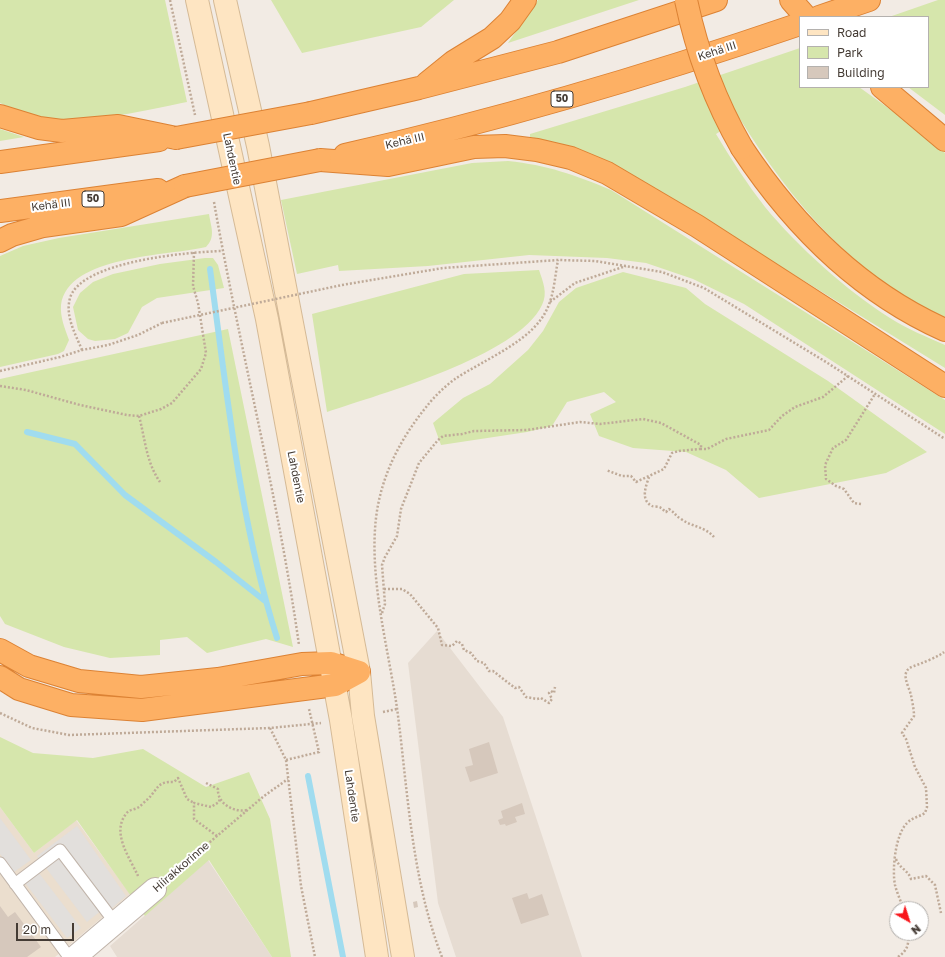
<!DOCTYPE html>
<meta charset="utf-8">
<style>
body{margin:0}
#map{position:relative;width:945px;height:957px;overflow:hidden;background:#f2ebe4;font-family:"Golos Text",sans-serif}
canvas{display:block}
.legend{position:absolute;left:799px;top:16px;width:130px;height:72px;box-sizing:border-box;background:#fff;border:1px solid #b4b1ae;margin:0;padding:5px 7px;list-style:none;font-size:12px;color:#443b34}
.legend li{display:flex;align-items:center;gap:8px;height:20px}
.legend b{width:20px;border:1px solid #b4b1ae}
.north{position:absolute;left:889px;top:901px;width:40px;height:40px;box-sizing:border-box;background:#fff;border:1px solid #b4b1ae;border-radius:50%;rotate:141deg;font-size:11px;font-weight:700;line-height:16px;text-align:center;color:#443b34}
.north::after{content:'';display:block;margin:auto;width:14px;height:18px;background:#f81419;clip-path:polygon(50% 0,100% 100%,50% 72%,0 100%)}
.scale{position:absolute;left:16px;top:923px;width:58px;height:18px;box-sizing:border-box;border:2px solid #443b34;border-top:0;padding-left:5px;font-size:12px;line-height:14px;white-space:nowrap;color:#443b34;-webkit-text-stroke:3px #fff;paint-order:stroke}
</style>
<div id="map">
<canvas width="945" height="957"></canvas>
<ul class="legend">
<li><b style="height:5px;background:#fee5c2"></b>Road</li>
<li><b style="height:11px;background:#d6e6ac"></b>Park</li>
<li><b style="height:11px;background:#d6c8bc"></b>Building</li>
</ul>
<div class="north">N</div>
<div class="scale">20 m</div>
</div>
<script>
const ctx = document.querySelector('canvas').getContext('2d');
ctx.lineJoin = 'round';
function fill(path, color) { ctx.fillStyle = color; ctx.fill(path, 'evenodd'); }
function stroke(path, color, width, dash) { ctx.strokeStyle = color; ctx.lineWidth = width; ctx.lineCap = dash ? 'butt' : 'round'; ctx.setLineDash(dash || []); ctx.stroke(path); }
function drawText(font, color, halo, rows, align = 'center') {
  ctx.font = font + ' "Golos Text",sans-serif'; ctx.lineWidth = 4; ctx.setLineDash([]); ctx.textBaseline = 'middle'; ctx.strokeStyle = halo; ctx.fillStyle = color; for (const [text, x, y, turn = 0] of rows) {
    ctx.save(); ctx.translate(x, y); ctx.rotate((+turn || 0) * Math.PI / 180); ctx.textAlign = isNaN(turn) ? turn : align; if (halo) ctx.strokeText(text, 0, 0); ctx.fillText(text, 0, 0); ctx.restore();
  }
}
const residential = new Path2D(`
 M437,631L503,717L582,957H456L438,903L408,663Z
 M208,860L272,957H117L110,946Z`);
const education = new Path2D(`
 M0,807L34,853L76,820L130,894L55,957H0Z`);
const green = new Path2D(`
 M0,0H165L187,102C147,110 85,125 46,119C30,116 15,110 0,103Z
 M271,0H454L421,27L302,53Z
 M538,0H639L508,43Z
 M938,0H945V115L908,87H928V17H889Z
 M800,48V87H859L923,133L945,153V317C855,278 791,201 740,119L716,134C731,159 747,184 765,207C797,246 847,291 890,318C907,329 927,337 945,345V368L636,177L568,146L530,137V134L685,87Z
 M0,129L24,137L0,141Z
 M508,161C547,165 575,175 611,190L945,400V434L744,304L693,279L646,263L607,258L529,255L428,266L339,271L338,265L297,274L281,200L472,163Z
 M209,214C211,227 216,237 206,247C169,256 68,255 61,305C60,317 65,329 69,340L64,351L58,354L0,367V256L23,246L59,238Z
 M205,258H213L218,265L224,288L157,298L142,307L128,333L115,339L95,341L88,339L78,330L73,307L80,293L93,282L113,274L160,264Z
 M539,270C543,282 548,293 542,305C518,356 380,394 327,412L312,314L464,274Z
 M623,272L686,288L705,304L828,381L927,452L886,473L759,498L726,470L686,452L633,448L599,436L590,414L616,402L604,392L567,402L552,426L527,432L441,445L433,423L463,398L490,384L528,350L543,331L559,302L576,288Z
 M228,329L293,647L266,639L207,653L187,637L160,640V655L110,658L64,647L5,624L0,616V379Z
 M0,737L33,753L93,758L143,749L206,787L249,772L270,819L291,957H272L209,860L145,916L77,820L34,853L0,807Z`);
const parking = new Path2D(`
 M0,818L31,860L14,872L0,854Z
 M77,826L126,896L112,908L108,905L87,922L37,856Z
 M39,873L81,928L67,938L25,883Z`);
const stream = new Path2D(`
 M210,269C227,392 239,519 277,638
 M27,432L75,444L125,495L216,562L265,601
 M308,776L343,957`);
const building = new Path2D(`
 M489,742L498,773L470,782L465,767L473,765L469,749Z
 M522,803L525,814L515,817L517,822L506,826L505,824L500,825L498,820L503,818L501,811Z
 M527,893L529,899L542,894L549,915L521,924L512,898Z
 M417,901L418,907L414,908L413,902Z
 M0,906L8,917L15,912L41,947L27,957H0Z`);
const path = new Path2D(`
 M170,0L195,115
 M214,202C240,350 278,496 299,645
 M342,285L443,268L558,260L595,261L662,272L704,288L826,362L945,439
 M550,302L575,283L626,266
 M82,350C75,333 65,316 70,298C81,261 189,252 222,251
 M0,371L60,357L82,350L108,345L138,335L162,323
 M0,386L26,390L80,405L127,415L139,416L161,409L172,403L201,369L206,353L198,303L193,286L194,252
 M139,416C145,438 146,462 160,482
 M700,449H707L726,439L769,430L782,416L795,407L823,397L848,376
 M649,477C646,486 640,500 652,506C654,507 659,506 661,508C663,509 664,511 666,512L669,509C674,512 676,516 681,519C692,527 704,526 714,537
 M861,504L854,503L844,489L836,486L826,479L825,465L833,448L846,440L875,394
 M384,589H402L410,594L438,628L442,645L452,646L457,641L462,644L464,650L471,653L477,661L484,663L489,671H493L515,688L519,687L526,697L537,699L541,698L549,703L552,699L549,693L551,691L554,693L555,687
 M382,613L385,604L382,565L385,557L397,536L401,509L419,463L438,440L443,436L462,434L474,431L527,430L580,422L600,424L643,419L661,423L701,445V449H699L679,451L672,453L664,469L636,482L631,476H622L606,470
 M383,712L397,709
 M0,713L32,728L69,735L270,728L321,723
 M270,728L286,760L301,886L315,957
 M286,760L319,752L309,709
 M206,783L218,789C217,804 235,813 247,810
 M217,836L194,819V803L211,807L219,802L220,798
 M896,859C899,868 908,870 911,879L926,876L935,885L941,913
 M138,876C130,858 111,833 126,814C129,809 135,810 139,807C142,805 145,801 148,799C158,789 157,781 174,782L178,778L187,799L194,803
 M170,876L264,796L288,779
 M903,909C901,901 897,893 895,885C892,870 895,835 907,823C913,817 919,817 925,813L927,807L926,788L915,767L906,739L902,733L914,716C914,709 912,701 911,695C908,684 899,671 914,666C920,664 940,656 944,652
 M442,957C411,878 408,791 397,708C388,647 369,579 376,518C381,476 400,439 427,406C434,397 445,386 455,379C483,360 533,341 547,309C554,295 555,276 558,260
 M898,957C908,950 909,944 908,933`);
const lane = new Path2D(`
 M0,863L69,957
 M15,884L60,850L116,924`);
const street = new Path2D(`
 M75,957L155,889`);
const secondary = new Path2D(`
 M197,0L267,319L341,720L377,957
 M225,0L258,146L359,672L363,716L403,957`);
const highway = new Path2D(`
 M791,0L806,17
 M819,17L869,0
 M427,83L453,62L492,38L510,21L525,0
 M882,87L945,140
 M311,113L419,88L558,52L716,0
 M0,116L39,128L62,131L118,126L176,138
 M742,148C793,225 860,292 945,330
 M345,155C499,120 651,75 800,24
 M320,160L388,165L474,147L505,146L537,150L571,158L607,173L697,226L945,386
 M0,162L159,140
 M0,211L158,190
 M0,241L12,235L43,226L121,215L185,186
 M0,650L29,666L79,681L141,687L218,679L302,664L331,663L359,672
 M0,677L19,689L71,705L142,710L335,685L359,672`);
const pathBridge = new Path2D(`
 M162,323L342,285`);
const highwayBridge = new Path2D(`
 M686,0C697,53 715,101 742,148
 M176,138L311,113
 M185,186L320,160`);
const shields = [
 [562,99,22],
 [93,199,22]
];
const shieldNames = [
 ["50",562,99],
 ["50",93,199]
];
const streetNames = [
 ["Kehä III",717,51,-18],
 ["Kehä III",405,141,-13],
 ["Lahdentie",232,159,78],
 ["Kehä III",51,205,-7],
 ["Lahdentie",296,477,79],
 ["Lahdentie",352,796,82],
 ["Hiirakkorinne",181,867,-41]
];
fill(residential, '#e6dcd2');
fill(education, '#ebdece');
fill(green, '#d6e6ac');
fill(parking, '#e2dfdc');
stroke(stream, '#a0dcef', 6);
fill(building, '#d6c8bc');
stroke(lane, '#c0b4aa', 13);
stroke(street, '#c0b4aa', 24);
stroke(secondary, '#d5ba96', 24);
stroke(highway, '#dc8234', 24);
stroke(path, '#bfaa98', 2.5, [2, 2]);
stroke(lane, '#fff', 11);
stroke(street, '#fff', 22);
stroke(secondary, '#fee5c2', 22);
stroke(highway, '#fdb064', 22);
stroke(highwayBridge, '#dc8234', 24, []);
stroke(pathBridge, '#bfaa98', 2.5, [2, 2]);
stroke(highwayBridge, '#fdb064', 22);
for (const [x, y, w] of shields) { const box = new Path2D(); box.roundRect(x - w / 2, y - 8, w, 16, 3); ctx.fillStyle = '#fff'; ctx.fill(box); stroke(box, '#443b34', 1); }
drawText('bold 10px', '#443b34', null, shieldNames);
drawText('11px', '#443b34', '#fff', streetNames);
</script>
